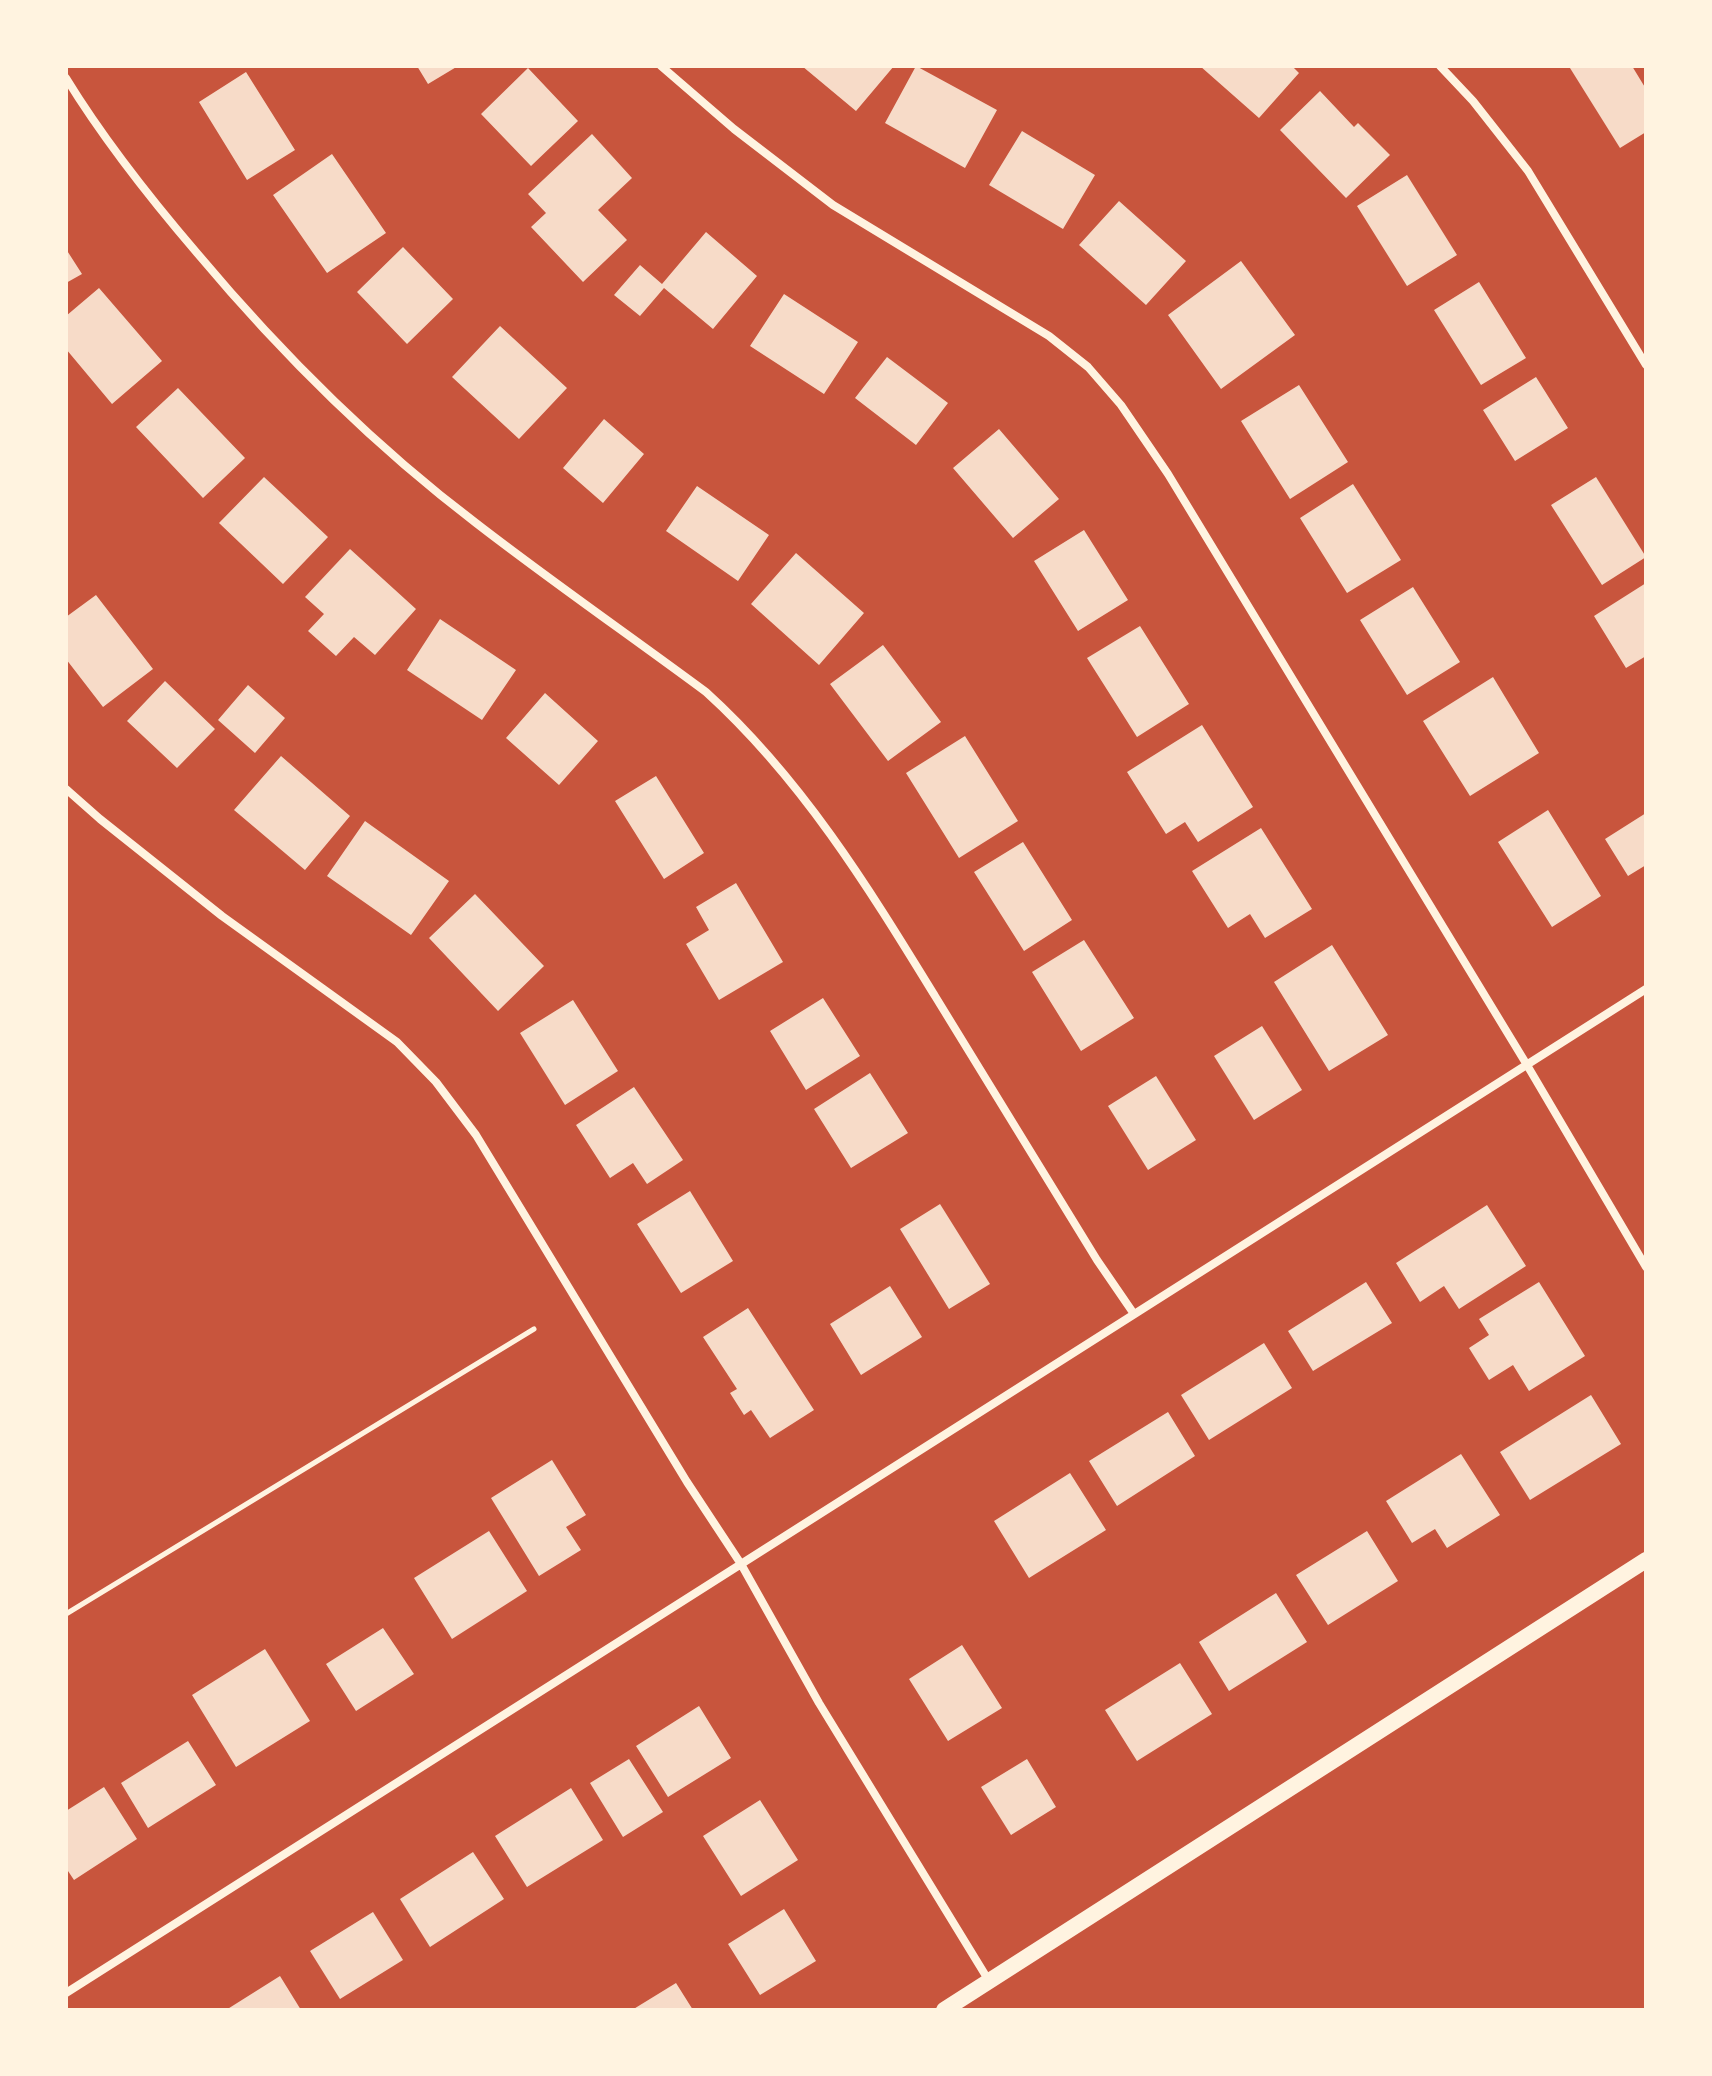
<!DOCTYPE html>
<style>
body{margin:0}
#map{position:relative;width:1712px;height:2076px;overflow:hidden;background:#c8553d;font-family:"Work Sans",sans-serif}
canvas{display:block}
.frame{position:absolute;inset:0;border:68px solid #fff3e0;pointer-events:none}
</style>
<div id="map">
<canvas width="1712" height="2076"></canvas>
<div class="frame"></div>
</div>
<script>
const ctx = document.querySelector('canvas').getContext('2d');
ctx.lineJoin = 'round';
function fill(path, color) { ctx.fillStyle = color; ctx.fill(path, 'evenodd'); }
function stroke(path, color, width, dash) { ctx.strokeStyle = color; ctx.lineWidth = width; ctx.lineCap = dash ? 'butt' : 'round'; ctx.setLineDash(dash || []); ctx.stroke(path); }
const building = new Path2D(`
 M417,66H458L428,84Z
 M802,66H894L856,111Z
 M916,66L997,110L965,168L885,123Z
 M1200,66H1292L1299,73L1259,118Z
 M1573,66H1632L1646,89V132L1620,148L1570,68Z
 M528,68L578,121L531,166L481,114Z
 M246,72L295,150L247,180L199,102Z
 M1320,91L1354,127L1358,123L1390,155L1346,198L1280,130Z
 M1022,131L1095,175L1063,229L989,185Z
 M592,134L632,178L598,210L627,240L583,282L531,227L546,213L528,194Z
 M332,154L386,233L327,273L273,195Z
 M1407,175L1457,255L1407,286L1357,206Z
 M1119,201L1186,261L1146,305L1079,245Z
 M706,232L757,276L713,329L664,288L640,316L614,295L640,265L662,284Z
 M403,247L453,299L407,344L357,292Z
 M66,249L82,274L66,283Z
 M1241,261L1295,335L1221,389L1168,315Z
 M1479,282L1526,358L1481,385L1434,310Z
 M99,288L162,361L112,404L66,349V316Z
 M784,294L858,342L824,394L750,346Z
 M500,326L567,388L519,439L452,377Z
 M887,357L948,403L916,445L855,398Z
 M1536,377L1568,428L1515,461L1483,410Z
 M1299,385L1348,462L1290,499L1241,421Z
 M178,388L245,458L203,498L136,427Z
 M604,419L644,454L603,503L563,468Z
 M999,429L1059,499L1013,538L953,468Z
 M264,477L328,537L283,584L219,523Z
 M1596,477L1646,557L1602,585L1551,505Z
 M1353,484L1401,560L1347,593L1300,518Z
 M697,486L769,535L738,581L666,531Z
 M1084,530L1128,600L1078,631L1034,561Z
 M350,549L416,609L375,655L354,637L336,656L308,631L324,614L305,597Z
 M796,553L864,613L819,665L751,604Z
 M1646,583V656L1626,668L1594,616Z
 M1413,587L1460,662L1407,695L1360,620Z
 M96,595L153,669L103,707L66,659V617Z
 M440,619L516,670L482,720L407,670Z
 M1140,626L1189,704L1137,737L1087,658Z
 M883,645L941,722L888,761L830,684Z
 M1493,677L1539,753L1470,796L1423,721Z
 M165,681L215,729L177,768L127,721Z
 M248,685L285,718L255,753L218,720Z
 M545,693L598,741L559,785L506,738Z
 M1202,725L1253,807L1198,842L1185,822L1166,834L1127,772Z
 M965,736L1018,821L959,858L906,773Z
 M281,756L350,816L305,870L234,810Z
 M656,776L704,853L664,879L615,801Z
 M1548,810L1601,896L1552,927L1498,842Z
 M1646,813V865L1628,876L1605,839Z
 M365,821L449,881L411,935L327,876Z
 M1261,828L1312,909L1265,938L1250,914L1228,928L1192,871Z
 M1023,842L1072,920L1024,951L974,872Z
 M736,883L783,962L719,1000L686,944L709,930L696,907Z
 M475,894L544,966L498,1011L429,938Z
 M1084,940L1134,1018L1081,1051L1032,972Z
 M1332,945L1388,1035L1329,1071L1274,982Z
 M823,998L860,1056L806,1090L770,1031Z
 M573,1000L618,1071L565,1105L520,1033Z
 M1262,1026L1302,1090L1254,1120L1214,1056Z
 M870,1073L908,1133L851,1168L814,1109Z
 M1156,1076L1196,1140L1148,1170L1108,1106Z
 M634,1087L683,1160L647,1184L633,1163L610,1178L576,1125Z
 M690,1191L733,1261L681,1293L637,1224Z
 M940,1204L990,1284L949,1309L900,1229Z
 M1487,1205L1526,1266L1459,1309L1444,1286L1420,1302L1396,1263Z
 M1366,1282L1392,1323L1313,1371L1288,1331Z
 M1539,1282L1585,1356L1529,1391L1513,1365L1489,1380L1469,1348L1489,1335L1479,1319Z
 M890,1286L922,1337L861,1375L830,1324Z
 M748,1308L814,1410L770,1438L751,1410L744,1415L730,1393L737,1389L703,1337Z
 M1264,1343L1292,1388L1209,1440L1181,1395Z
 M1591,1395L1621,1444L1530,1500L1500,1452Z
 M1168,1412L1195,1456L1117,1506L1089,1461Z
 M1461,1454L1500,1515L1447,1548L1435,1529L1412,1543L1386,1501Z
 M552,1460L586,1515L566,1527L581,1550L539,1576L491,1498Z
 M1070,1473L1106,1530L1029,1578L994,1521Z
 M489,1531L527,1591L452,1639L414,1578Z
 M1367,1531L1398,1581L1328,1625L1296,1575Z
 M1276,1593L1307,1642L1229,1691L1199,1642Z
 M383,1628L414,1674L356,1711L326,1664Z
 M962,1645L1002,1708L948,1741L909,1679Z
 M265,1649L310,1721L236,1767L192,1695Z
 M1180,1663L1212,1714L1137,1761L1105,1710Z
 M699,1706L731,1758L668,1797L636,1746Z
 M188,1741L216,1785L148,1828L121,1783Z
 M629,1759L663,1812L623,1837L590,1783Z
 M1027,1759L1056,1807L1011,1835L981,1787Z
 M104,1787L137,1839L74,1880L66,1868V1811Z
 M571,1788L603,1840L527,1887L495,1836Z
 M760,1800L798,1860L741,1896L703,1836Z
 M473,1852L504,1899L430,1947L400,1899Z
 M784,1909L816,1961L760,1995L728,1944Z
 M373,1912L403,1960L340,1999L310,1951Z
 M280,1976L301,2010H226Z
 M676,1983L693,2010H632Z`);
const path = new Path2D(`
 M66,1614L534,1329`);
const minor = new Path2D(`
 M661,66L734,129L833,205L1049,336L1088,367L1121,405L1168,474L1527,1065L1646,1267
 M1440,66L1473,101L1528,171L1646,365
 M66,78C104,140 149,197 197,253C280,352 372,444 476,523C551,581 629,635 706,692C802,779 868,887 935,996C989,1084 1043,1172 1097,1260L1134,1314
 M66,789L100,819L222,916L397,1042L436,1082L476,1135L687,1482L741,1564L819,1703L989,1981
 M66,1993L1646,989`);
const secondary = new Path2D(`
 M944,2010L1646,1560`);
fill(building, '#f7dbc8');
stroke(path, '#fff3e0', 5);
stroke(minor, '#fff3e0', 8);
stroke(secondary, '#fff3e0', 16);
</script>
